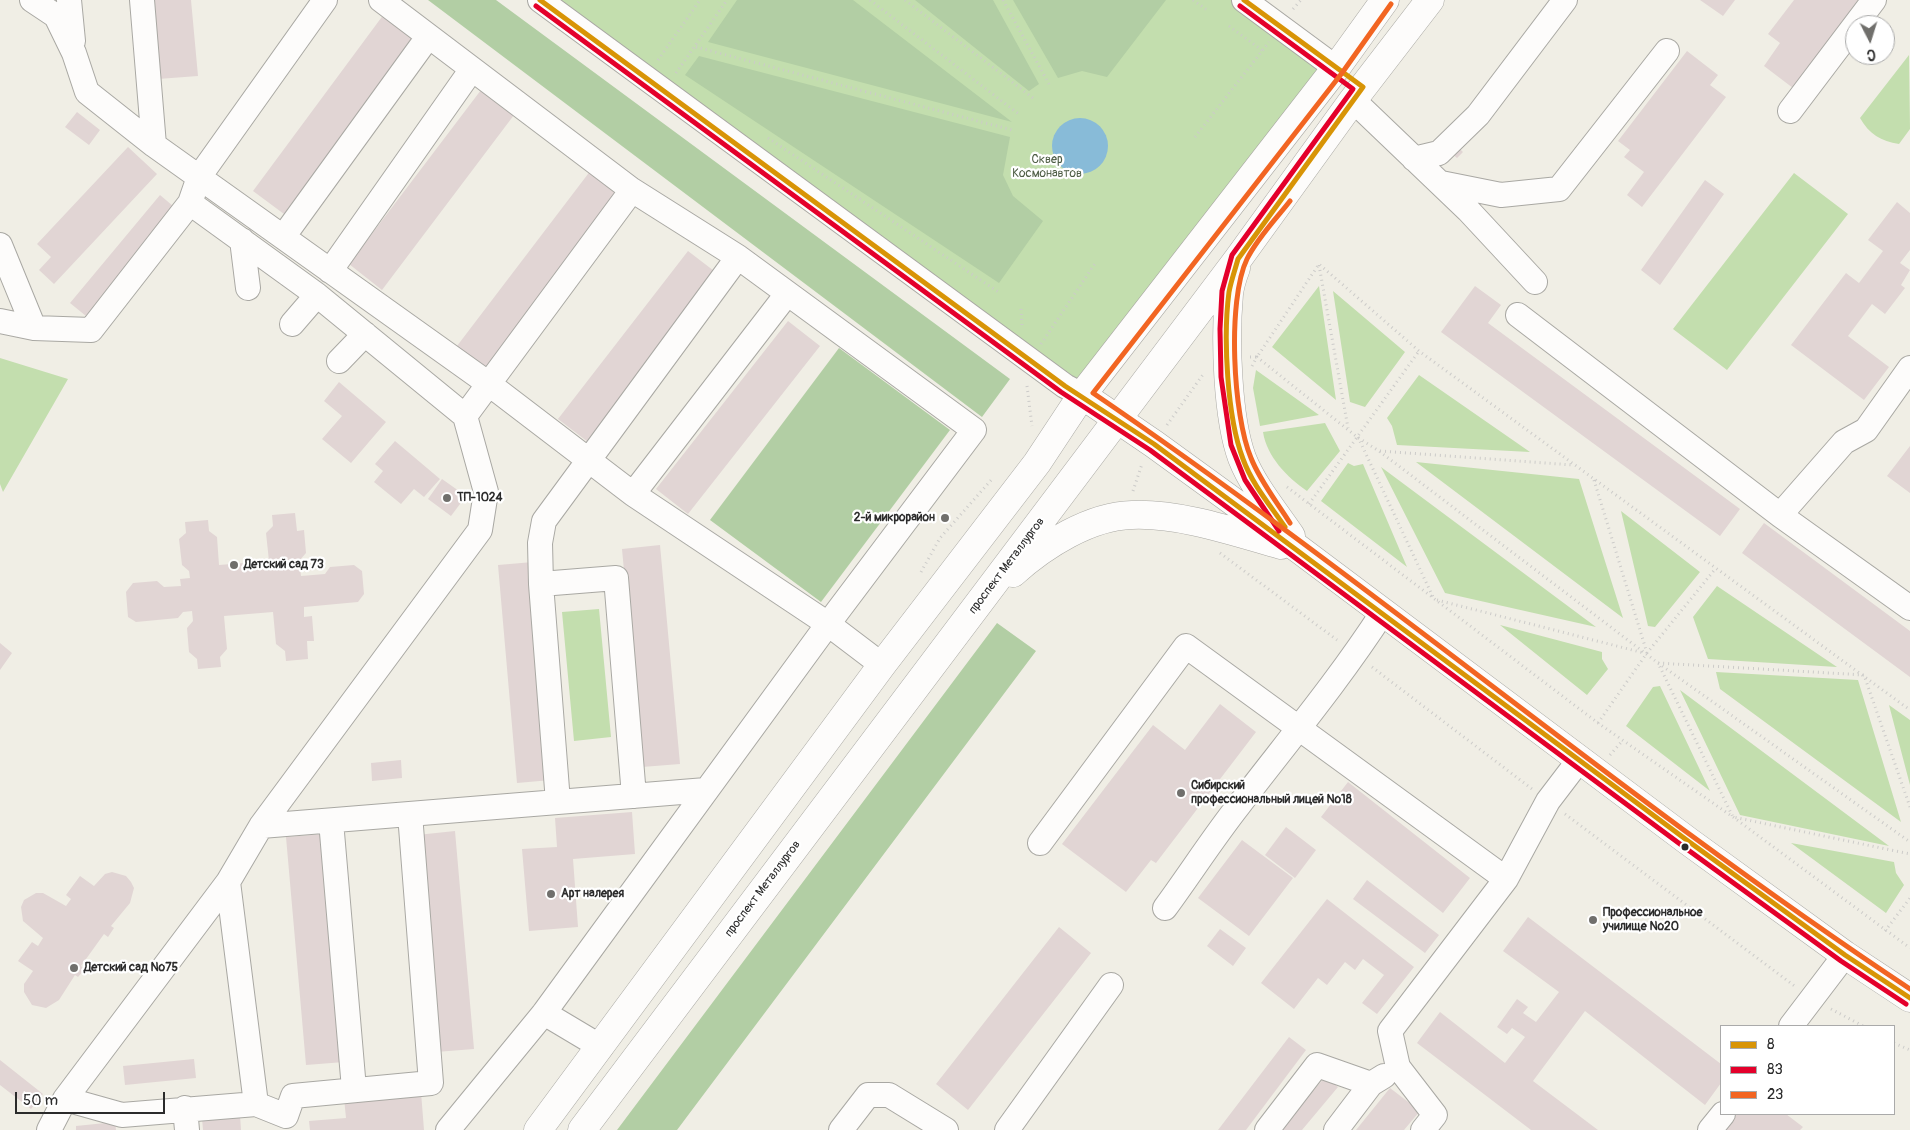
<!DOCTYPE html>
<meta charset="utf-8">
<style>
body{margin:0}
#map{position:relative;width:1910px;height:1130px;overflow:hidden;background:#f0eee5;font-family:Pangolin,sans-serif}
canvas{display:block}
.legend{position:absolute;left:1720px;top:1025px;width:175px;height:90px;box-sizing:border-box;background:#fff;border:1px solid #aaa;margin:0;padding:6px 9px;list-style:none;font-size:15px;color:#2b2b2b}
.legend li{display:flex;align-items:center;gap:10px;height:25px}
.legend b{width:25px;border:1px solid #aaa}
.north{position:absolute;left:1845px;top:15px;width:50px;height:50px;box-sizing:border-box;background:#fff;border:1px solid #aaa;border-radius:50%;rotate:175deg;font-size:14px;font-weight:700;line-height:20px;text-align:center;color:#2b2b2b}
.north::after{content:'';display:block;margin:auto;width:18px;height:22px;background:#706f6c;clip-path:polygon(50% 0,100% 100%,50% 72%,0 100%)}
.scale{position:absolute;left:15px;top:1092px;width:150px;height:22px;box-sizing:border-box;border:2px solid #2b2b2b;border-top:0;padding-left:6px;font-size:15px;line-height:18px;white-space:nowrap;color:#2b2b2b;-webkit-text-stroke:4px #fff;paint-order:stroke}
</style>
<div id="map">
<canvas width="1910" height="1130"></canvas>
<ul class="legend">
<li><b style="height:6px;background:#d89406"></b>8</li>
<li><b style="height:6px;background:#e4002b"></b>83</li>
<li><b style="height:6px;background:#f26522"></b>23</li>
</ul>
<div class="north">С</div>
<div class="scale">50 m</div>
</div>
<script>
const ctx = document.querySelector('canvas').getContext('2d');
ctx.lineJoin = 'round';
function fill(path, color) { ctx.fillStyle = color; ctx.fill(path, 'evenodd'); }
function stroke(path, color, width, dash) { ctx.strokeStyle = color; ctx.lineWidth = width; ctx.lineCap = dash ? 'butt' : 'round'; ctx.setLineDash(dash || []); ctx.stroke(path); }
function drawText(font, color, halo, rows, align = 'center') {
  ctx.font = font + ' Pangolin,sans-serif'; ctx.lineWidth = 4.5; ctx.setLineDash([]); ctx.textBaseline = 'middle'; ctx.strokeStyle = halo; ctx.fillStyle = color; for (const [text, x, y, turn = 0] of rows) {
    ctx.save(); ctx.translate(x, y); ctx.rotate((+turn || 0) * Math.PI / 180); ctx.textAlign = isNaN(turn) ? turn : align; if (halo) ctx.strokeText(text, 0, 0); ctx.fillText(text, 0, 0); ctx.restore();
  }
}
const green = new Path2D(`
 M540,0H1244L1336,68L1082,395Z
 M1909,55L1910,129L1899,144C1881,141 1869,134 1860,118Z
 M1794,173L1848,214L1727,370L1673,329Z
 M1319,286L1336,400L1272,347Z
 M1333,291L1405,352L1365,407L1350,402Z
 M0,358L68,379L3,492L0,484Z
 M1256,370L1319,415L1260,426L1253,388Z
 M1419,375L1530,452L1397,445L1392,426L1387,418Z
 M1325,423L1340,451L1307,491C1287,477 1267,457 1263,432Z
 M1416,462L1579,479L1623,618Z
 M1348,463L1354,466L1363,464L1407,567L1321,501Z
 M1381,467L1596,627L1445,593Z
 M1621,511L1700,572L1655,627L1648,626Z
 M1717,586L1837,667L1708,659L1693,617Z
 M599,609L611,737L574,741L562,612Z
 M1500,625L1602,652V659L1608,669L1587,695Z
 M1716,672L1858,680L1901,822L1720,689Z
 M1660,686L1710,791L1626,726L1653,687Z
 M1680,690L1889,846L1740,815Z
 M1889,705L1910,720V785Z
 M1791,843L1894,862L1896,873L1904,885L1886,913Z`);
const forest = new Path2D(`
 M428,0H496L1010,379L982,417Z
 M737,0H853L1012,122L708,42Z
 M915,0H993L1039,84L1029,91Z
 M1013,0H1166L1107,77L1082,71L1058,78Z
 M699,56L1010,137L1003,175L1013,196L1043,221L999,283L685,75Z
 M839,348L950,430L821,602L710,520Z
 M997,623L1036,651L677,1130H617Z`);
const water = new Path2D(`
 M1052 146a28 28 0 1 1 56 0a28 28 0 1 1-56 0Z`);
const building = new Path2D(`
 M151,0H191L198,76L158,79Z
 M1700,0H1735L1723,16Z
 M1794,0H1858L1793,88L1764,66L1780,43L1768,34Z
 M384,14L415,37L284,214L253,191Z
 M1687,51L1718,75L1710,85L1726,97L1642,207L1627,195L1644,172L1624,157L1630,150L1618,141Z
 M481,90L514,115L382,290L349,264Z
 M77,112L100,130L89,145L65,127Z
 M1456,145L1463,152L1457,158L1450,152Z
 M128,147L157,174L54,284L39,270L51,257L37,244Z
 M591,170L621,193L488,370L457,346Z
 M1705,180L1724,194L1660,285L1641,270Z
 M160,195L173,206L160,222L163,225L86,316L70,303Z
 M1897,202L1910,213V250L1900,263L1910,270L1901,285L1905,288L1885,314L1872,304L1848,336L1889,367L1864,400L1791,345L1846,273L1859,283L1883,251L1868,240Z
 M688,251L718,274L588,442L558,419Z
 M1475,286L1501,305L1488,323L1740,509L1720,536L1441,332Z
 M788,321L820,346L688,514L656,489Z
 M339,382L386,422L351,463L322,439L342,416L324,401Z
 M395,441L440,479L424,497L414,489L401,504L374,482L383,471L375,464Z
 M1910,446V493L1887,476Z
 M442,479L466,496L451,516L428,499Z
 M295,513L297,531L304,530L306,553L299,561L301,576L325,574L330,567L354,565L362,571L364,594L358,602L304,607V617L312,616L314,641H307L308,659L286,661L285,651L276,644L273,612L224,616L227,649L220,657L221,667L198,669L197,659L189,652L187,628L193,621L192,611L183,612L178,618L136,622L128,617L126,592L133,583L157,581L164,587L181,586L180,579L190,578L189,571L182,565L179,539L186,533L185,522L208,520L209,531L217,537L219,565L269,561L266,533L273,526L272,515Z
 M1764,523L1910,631V677L1742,553Z
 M660,545L680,764L642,767L622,549Z
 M533,562L551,780L517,783L498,565Z
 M0,643L12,653L0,670Z
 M1220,704L1256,732L1156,863L1151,860L1126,892L1062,844L1153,725L1185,750Z
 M401,760L402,778L372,781L371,763Z
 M1348,782L1470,878L1443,913L1321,817Z
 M632,812L635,854L573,859L578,927L529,931L522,849L557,847L555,818Z
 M1286,827L1316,850L1295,878L1265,855Z
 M455,831L474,1049L436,1052L417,835Z
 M324,834L344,1062L306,1065L286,837Z
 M1242,840L1293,878L1249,936L1198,898Z
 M112,872L126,876L131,882L134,888L130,903L111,926L114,928L108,937L104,934L81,966L85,969L78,977L75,975L59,1000L46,1008L32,1005L24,992V984L33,971L18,961L32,942L38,946L43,938L23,921L21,907L24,900L36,893H43L66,906L71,899L66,895L80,876L94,886L105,874Z
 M1367,880L1439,935L1425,953L1353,899Z
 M1327,899L1414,967L1377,1014L1362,1003L1384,975L1363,959L1355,970L1345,962L1327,985L1318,978L1294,1009L1261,983Z
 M1528,917L1721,1064V1083L1705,1105L1585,1011L1533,1081L1598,1130H1531L1417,1043L1440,1012L1505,1063L1525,1037L1512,1028L1507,1034L1497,1027L1517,999L1528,1007L1523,1013L1536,1022L1559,992L1503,951Z
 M1059,927L1091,953L968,1110L936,1084Z
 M1220,929L1246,948L1233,966L1207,946Z
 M1289,1037L1306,1050L1246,1130H1218Z
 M194,1059L196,1078L125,1085L123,1066Z
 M0,1060L43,1094L31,1109L0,1085Z
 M1325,1077L1338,1087L1302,1130H1280Z
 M1390,1088L1420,1111L1404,1130H1356Z
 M421,1092L424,1130H310L309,1121L346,1118L344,1098Z
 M1737,1114H1786L1803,1127L1800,1130H1724Z
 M240,1115L241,1130H203L202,1118Z
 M115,1122L116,1130H76V1126Z`);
const path = new Path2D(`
 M870,0L1020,115
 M905,0L1033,98
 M1003,0L1049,84
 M1193,0L1207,10
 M1293,9L1301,0
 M1229,26L1263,51
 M696,47L1012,130
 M658,60L700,0
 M676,73L727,0
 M1195,137L1269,42
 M768,138L1000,293
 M1319,265L1348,428
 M1021,309L1022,327
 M1041,344L1096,262
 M1250,357H1257L1319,264L1419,351L1910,710
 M1252,366L1257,357L1357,437L1379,451L1658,663L1910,842
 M1027,386L1032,426
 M1167,425L1204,373
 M1358,437L1433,597
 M1380,451L1573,465
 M1594,480L1647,653
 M1287,487L1598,723L1733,817L1910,948
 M1133,491L1142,464
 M1309,504L1419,351
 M1220,553L1337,640
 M921,572L940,538L993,478
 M1437,600L1644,653
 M1372,667L1532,789
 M1598,723L1647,653L1716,568
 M1610,755L1623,740
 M1910,807L1864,675L1658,663L1733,817L1910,854
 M1565,814L1796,987
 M1885,931L1910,898
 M1831,1009L1863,1026
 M1894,1043L1910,1050`);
const minor = new Path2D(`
 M32,0L56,16L74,53L87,92L154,145L489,384L633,494L828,624L882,665
 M69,0L73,41
 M142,0L154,145
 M381,0L632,190L738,257L974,430L828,624L544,1013L448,1130
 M540,0L1065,386L1082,395
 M1244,0L1336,68
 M1353,100L1468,210L1535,282
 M1790,111L1874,0
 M1414,159L1439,153L1478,115L1565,0
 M1441,183L1501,195L1559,189L1667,51
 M190,203L317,295L465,416L632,190
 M283,237L428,37
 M242,240L248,288
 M0,245L34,328
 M330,271L472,69
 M1518,315L1780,515L1910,608
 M0,321L34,328L91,330L190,203L199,177L325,0
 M292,324L317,295
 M339,361L365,334
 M633,494L787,294
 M1780,515L1844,442L1866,430L1910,368
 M541,584L540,543L544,521L738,257
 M558,802L541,584L616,578L634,796
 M331,821L354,1089
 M261,826L706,790
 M1040,843L1186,646L1506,879
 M228,882L256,1104
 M1165,908C1190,874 1213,838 1239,805C1288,741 1339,680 1383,612
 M544,1013L601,1047
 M1791,1026L1845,955
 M65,1099L122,1115L256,1104L286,1116L293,1096L431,1083L410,814
 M185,1108L187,1130
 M49,1130L65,1099L228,882L261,826L480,530L486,492L465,416
 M841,1130L868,1095H889L946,1130
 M1007,1130L1111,985
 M1267,1130L1317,1065L1371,1084
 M1336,1130L1371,1084L1384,1076
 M1423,1130L1435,1115L1398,1067L1390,1031L1506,879L1548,801L1580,759
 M1710,1130L1723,1114`);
const major = new Path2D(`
 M1236,268C1233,276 1230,285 1229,294C1225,338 1227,417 1242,458C1253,486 1274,511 1291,536
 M1082,395L1154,444L1300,550L1688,841L1845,955L1910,998
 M1013,573C1044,545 1090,516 1132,515C1180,513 1235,532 1281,545
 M538,1130L882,665L1037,463L1082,395L1336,68L1385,0
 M582,1130L1238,259L1353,100L1430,0`);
const bus1 = new Path2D(`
 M540,0L1065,386L1154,444L1688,841L1845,955L1910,998
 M1244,0L1363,87L1238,259C1235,270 1231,281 1229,292C1223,337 1227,417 1243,459C1252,484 1270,505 1285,527`);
const bus2 = new Path2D(`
 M536,6L1061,392L1150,450L1684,847L1841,961L1906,1004
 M1240,6L1353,89L1232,255L1222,291L1220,329L1221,377L1231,445L1245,480L1279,531`);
const bus3 = new Path2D(`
 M1391,4L1342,73L1093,393C1372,583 1629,803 1910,989
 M1290,201C1276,219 1258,237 1247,259C1227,300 1233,416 1251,458C1260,481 1277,502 1290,523`);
const markers = [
 [447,498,5,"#706f6c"],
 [945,518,5,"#706f6c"],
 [234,565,5,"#706f6c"],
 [1181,793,5,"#706f6c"],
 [1685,847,4.5,"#2b2b2b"],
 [551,894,5,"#706f6c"],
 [1593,920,5,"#706f6c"],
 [74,968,5,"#706f6c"]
];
const parkNames = [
 ["Сквер",1047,160],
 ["Космонавтов",1047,174]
];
const poiNames = [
 ["ТП-1024",457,498],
 ["2-й микрорайон",935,518,"right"],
 ["Детский сад 73",244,565],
 ["Сибирский",1191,786],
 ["профессиональный лицей №18",1191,800],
 ["Арт налерея",561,894],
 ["Профессиональное",1603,913],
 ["училище №20",1603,927],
 ["Детский сад №75",84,968]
];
const streetNames = [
 ["проспект Металлургов",1007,566,-53],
 ["проспект Металлургов",763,889,-53]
];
fill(green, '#c3deae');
fill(forest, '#b2cea4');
fill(water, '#88bbd8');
fill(building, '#e1d5d4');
stroke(minor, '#a9a8a3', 26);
stroke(major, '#a9a8a3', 29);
stroke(path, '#cccbc9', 3, [1, 4]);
stroke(minor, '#fdfcfb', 24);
stroke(major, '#fdfcfb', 28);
stroke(bus1, '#d89406', 5);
stroke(bus2, '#e4002b', 5);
stroke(bus3, '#f26522', 5);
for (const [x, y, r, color] of markers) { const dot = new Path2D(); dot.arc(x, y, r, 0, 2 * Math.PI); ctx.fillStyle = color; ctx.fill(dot); stroke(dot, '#fff', 2); }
drawText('12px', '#4e5d45', '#fff', parkNames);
drawText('bold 12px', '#2b2b2b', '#fff', poiNames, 'left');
drawText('12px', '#2b2b2b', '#fff', streetNames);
</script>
